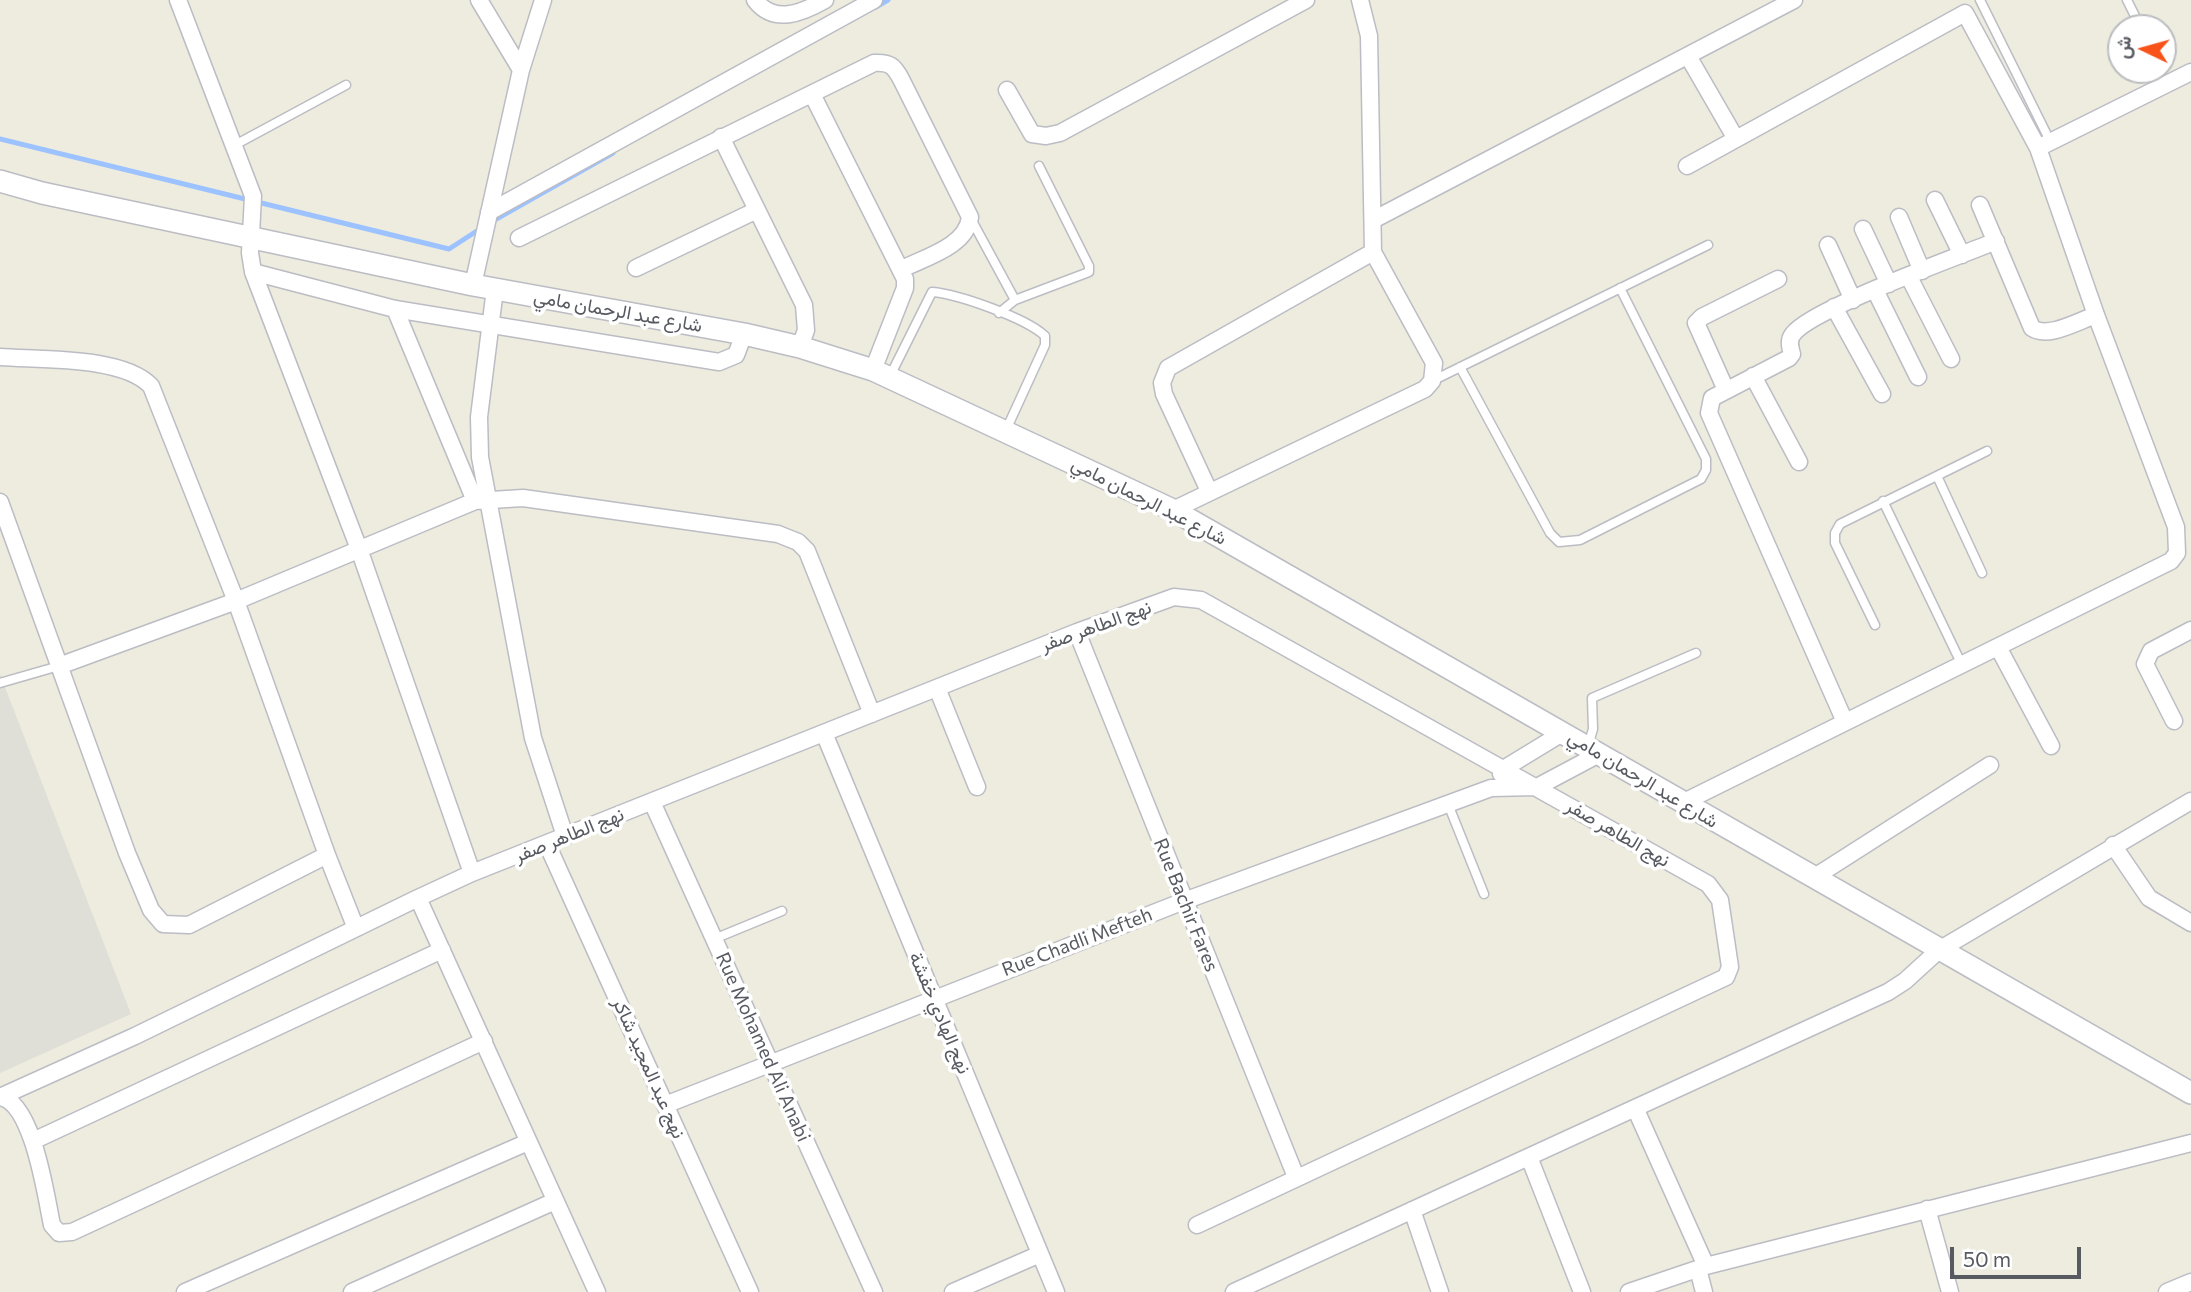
<!DOCTYPE html>
<meta charset="utf-8">
<style>
body{margin:0}
#map{position:relative;width:2191px;height:1292px;overflow:hidden;background:#edecdf;font-family:Commissioner,Vazirmatn,sans-serif}
canvas{display:block}
.north{position:absolute;left:2107px;top:14px;width:70px;height:70px;box-sizing:border-box;background:#fff;border:2px solid #bcbdc0;border-radius:50%;rotate:275deg;font-size:19px;font-weight:700;line-height:28px;text-align:center;color:#585a62}
.north::after{content:'';display:block;margin:auto;width:24px;height:32px;background:#f8531a;clip-path:polygon(50% 0,100% 100%,50% 72%,0 100%)}
.scale{position:absolute;left:1950px;top:1247px;width:131px;height:32px;box-sizing:border-box;border:4px solid #585a62;border-top:0;padding-left:9px;font-size:21px;line-height:24px;white-space:nowrap;color:#585a62;-webkit-text-stroke:5px #fff;paint-order:stroke}
</style>
<div id="map">
<canvas width="2191" height="1292"></canvas>
<div class="north">ش</div>
<div class="scale">50 m</div>
</div>
<script>
const ctx = document.querySelector('canvas').getContext('2d');
ctx.lineJoin = 'round';
function fill(path, color) { ctx.fillStyle = color; ctx.fill(path, 'evenodd'); }
function stroke(path, color, width, dash) { ctx.strokeStyle = color; ctx.lineWidth = width; ctx.lineCap = dash ? 'butt' : 'round'; ctx.setLineDash(dash || []); ctx.stroke(path); }
function drawText(font, color, halo, rows, align = 'center') {
  ctx.font = font + ' Commissioner,Vazirmatn,sans-serif'; ctx.lineWidth = 7; ctx.setLineDash([]); ctx.textBaseline = 'middle'; ctx.strokeStyle = halo; ctx.fillStyle = color; for (const [text, x, y, turn = 0] of rows) {
    ctx.save(); ctx.translate(x, y); ctx.rotate((+turn || 0) * Math.PI / 180); ctx.textAlign = isNaN(turn) ? turn : align; if (halo) ctx.strokeText(text, 0, 0); ctx.fillText(text, 0, 0); ctx.restore();
  }
}
const industrial = new Path2D(`
 M0,674L131,1014L0,1073Z`);
const stream = new Path2D(`
 M876,7L888,0
 M0,139L449,249L483,227
 M491,222L613,153`);
const service = new Path2D(`
 M1980,0L2050,141
 M2127,0L2141,28
 M233,146L346,85
 M971,219L1015,300L999,313
 M1015,300L1089,272V266L1039,166
 M1460,367L1550,533L1559,542L1580,540L1701,479L1706,470V459L1620,288
 M890,376L932,292C958,294 1026,318 1045,336V345L1006,430
 M1432,381L1708,245
 M1937,476L1982,573
 M1883,501L1962,665
 M1875,625L1835,543V533L1840,524L1987,451
 M0,683L59,666
 M1588,746L1593,729L1592,698L1696,653
 M1448,804L1484,894
 M714,939L782,911`);
const minor = new Path2D(`
 M178,0L253,196L250,253L253,272L359,549L472,873
 M479,0L521,70
 M755,0C774,25 802,13 825,0
 M1688,56L1736,139
 M1007,90L1032,134L1046,136L1060,133L1306,0
 M812,94L905,279V288L873,370
 M721,137L804,305L806,330L800,347
 M1687,166L1965,13L2038,148
 M1935,200L1962,255
 M1980,205L2032,328C2048,339 2078,321 2096,315
 M489,212L874,0
 M1899,217L1922,271
 M1373,220L1794,0
 M1863,229L1889,284
 M519,238L874,63C890,62 894,66 901,79L970,217C967,246 926,257 902,269
 M1828,245L1853,300
 M636,268L757,210
 M253,272L395,309L719,362L736,355L744,334
 M1909,277L1951,359
 M473,285L521,70L543,0
 M495,289L479,417L480,457L533,738L565,836
 M1875,290L1918,377
 M1834,307L1882,394
 M395,309L475,501
 M0,357C40,360 123,356 151,386L236,601L327,855L189,925L163,924L151,910L127,853L0,502
 M1753,376L1799,462
 M1726,390L1696,323L1702,317L1778,279
 M1209,491L1164,394L1162,383L1168,368L1373,252
 M1173,510L1425,389L1432,381L1434,363L1373,252L1369,36L1360,0
 M1077,632L1296,1177
 M1998,647L2051,746
 M59,666L236,601L475,501L523,498L778,534L798,542L807,551L872,714
 M937,688L977,787
 M2174,721L2145,664L2151,651L2191,630
 M1845,722L1709,413L1712,398L1789,358L1792,354C1790,347 1788,340 1793,334C1811,309 1960,256 1996,241
 M824,733L1056,1292
 M1501,774L1505,768L1564,732
 M652,802L874,1292
 M1682,803L2171,561L2177,553L2176,527L2096,315L2038,148L2191,72
 M547,844L750,1292
 M2113,845L2149,898L2191,923
 M327,855L355,926
 M1813,878L1990,765
 M0,1097C33,1102 46,1197 52,1225L59,1233L72,1232L484,1041
 M0,1097L135,1036L418,898
 M665,1105L1184,901L1491,788L1537,787L1601,753
 M1636,1110L1706,1266
 M33,1141L442,950
 M1529,1157L1582,1292
 M1927,1209L1950,1292
 M1412,1210L1440,1292
 M1698,1269L1704,1292
 M185,1292L528,1142
 M352,1292L555,1201
 M597,1292L418,898L472,873L1077,632L1174,597L1201,600L1708,884L1720,900L1730,967L1726,977L1197,1225
 M953,1292L1040,1254
 M1234,1292L1888,992L1905,981L1939,950L2191,801
 M1629,1292L1706,1266L2191,1143
 M2167,1292L2191,1282`);
const tertiary = new Path2D(`
 M0,181L42,193L473,285L744,334L800,347L873,370L1173,510L2191,1093`);
const streetNames = [
 ["شارع عبد الرحمان مامي",618,311,10],
 ["شارع عبد الرحمان مامي",1149,501,27],
 ["نهج الطاهر صفر",1096,626,-20],
 ["شارع عبد الرحمان مامي",1643,779,31],
 ["نهج الطاهر صفر",1618,833,30],
 ["نهج الطاهر صفر",569,835,-22],
 ["Rue Bachir Fares",1186,905,68],
 ["Rue Chadli Mefteh",1077,942,-21],
 ["نهج الهادي خفشة",940,1013,67],
 ["Rue Mohamed Ali Anabi",763,1047,66],
 ["نهج عبد المجيد شاكر",649,1068,66]
];
fill(industrial, '#e0dfd7');
stroke(stream, '#9cc2ff', 5);
stroke(service, '#bcbdc4', 11);
stroke(minor, '#bcbdc4', 19);
stroke(tertiary, '#bcbdc4', 24);
stroke(service, '#fff', 8);
stroke(minor, '#fff', 16);
stroke(tertiary, '#fff', 21);
drawText('19px', '#585a62', '#fff', streetNames);
</script>
